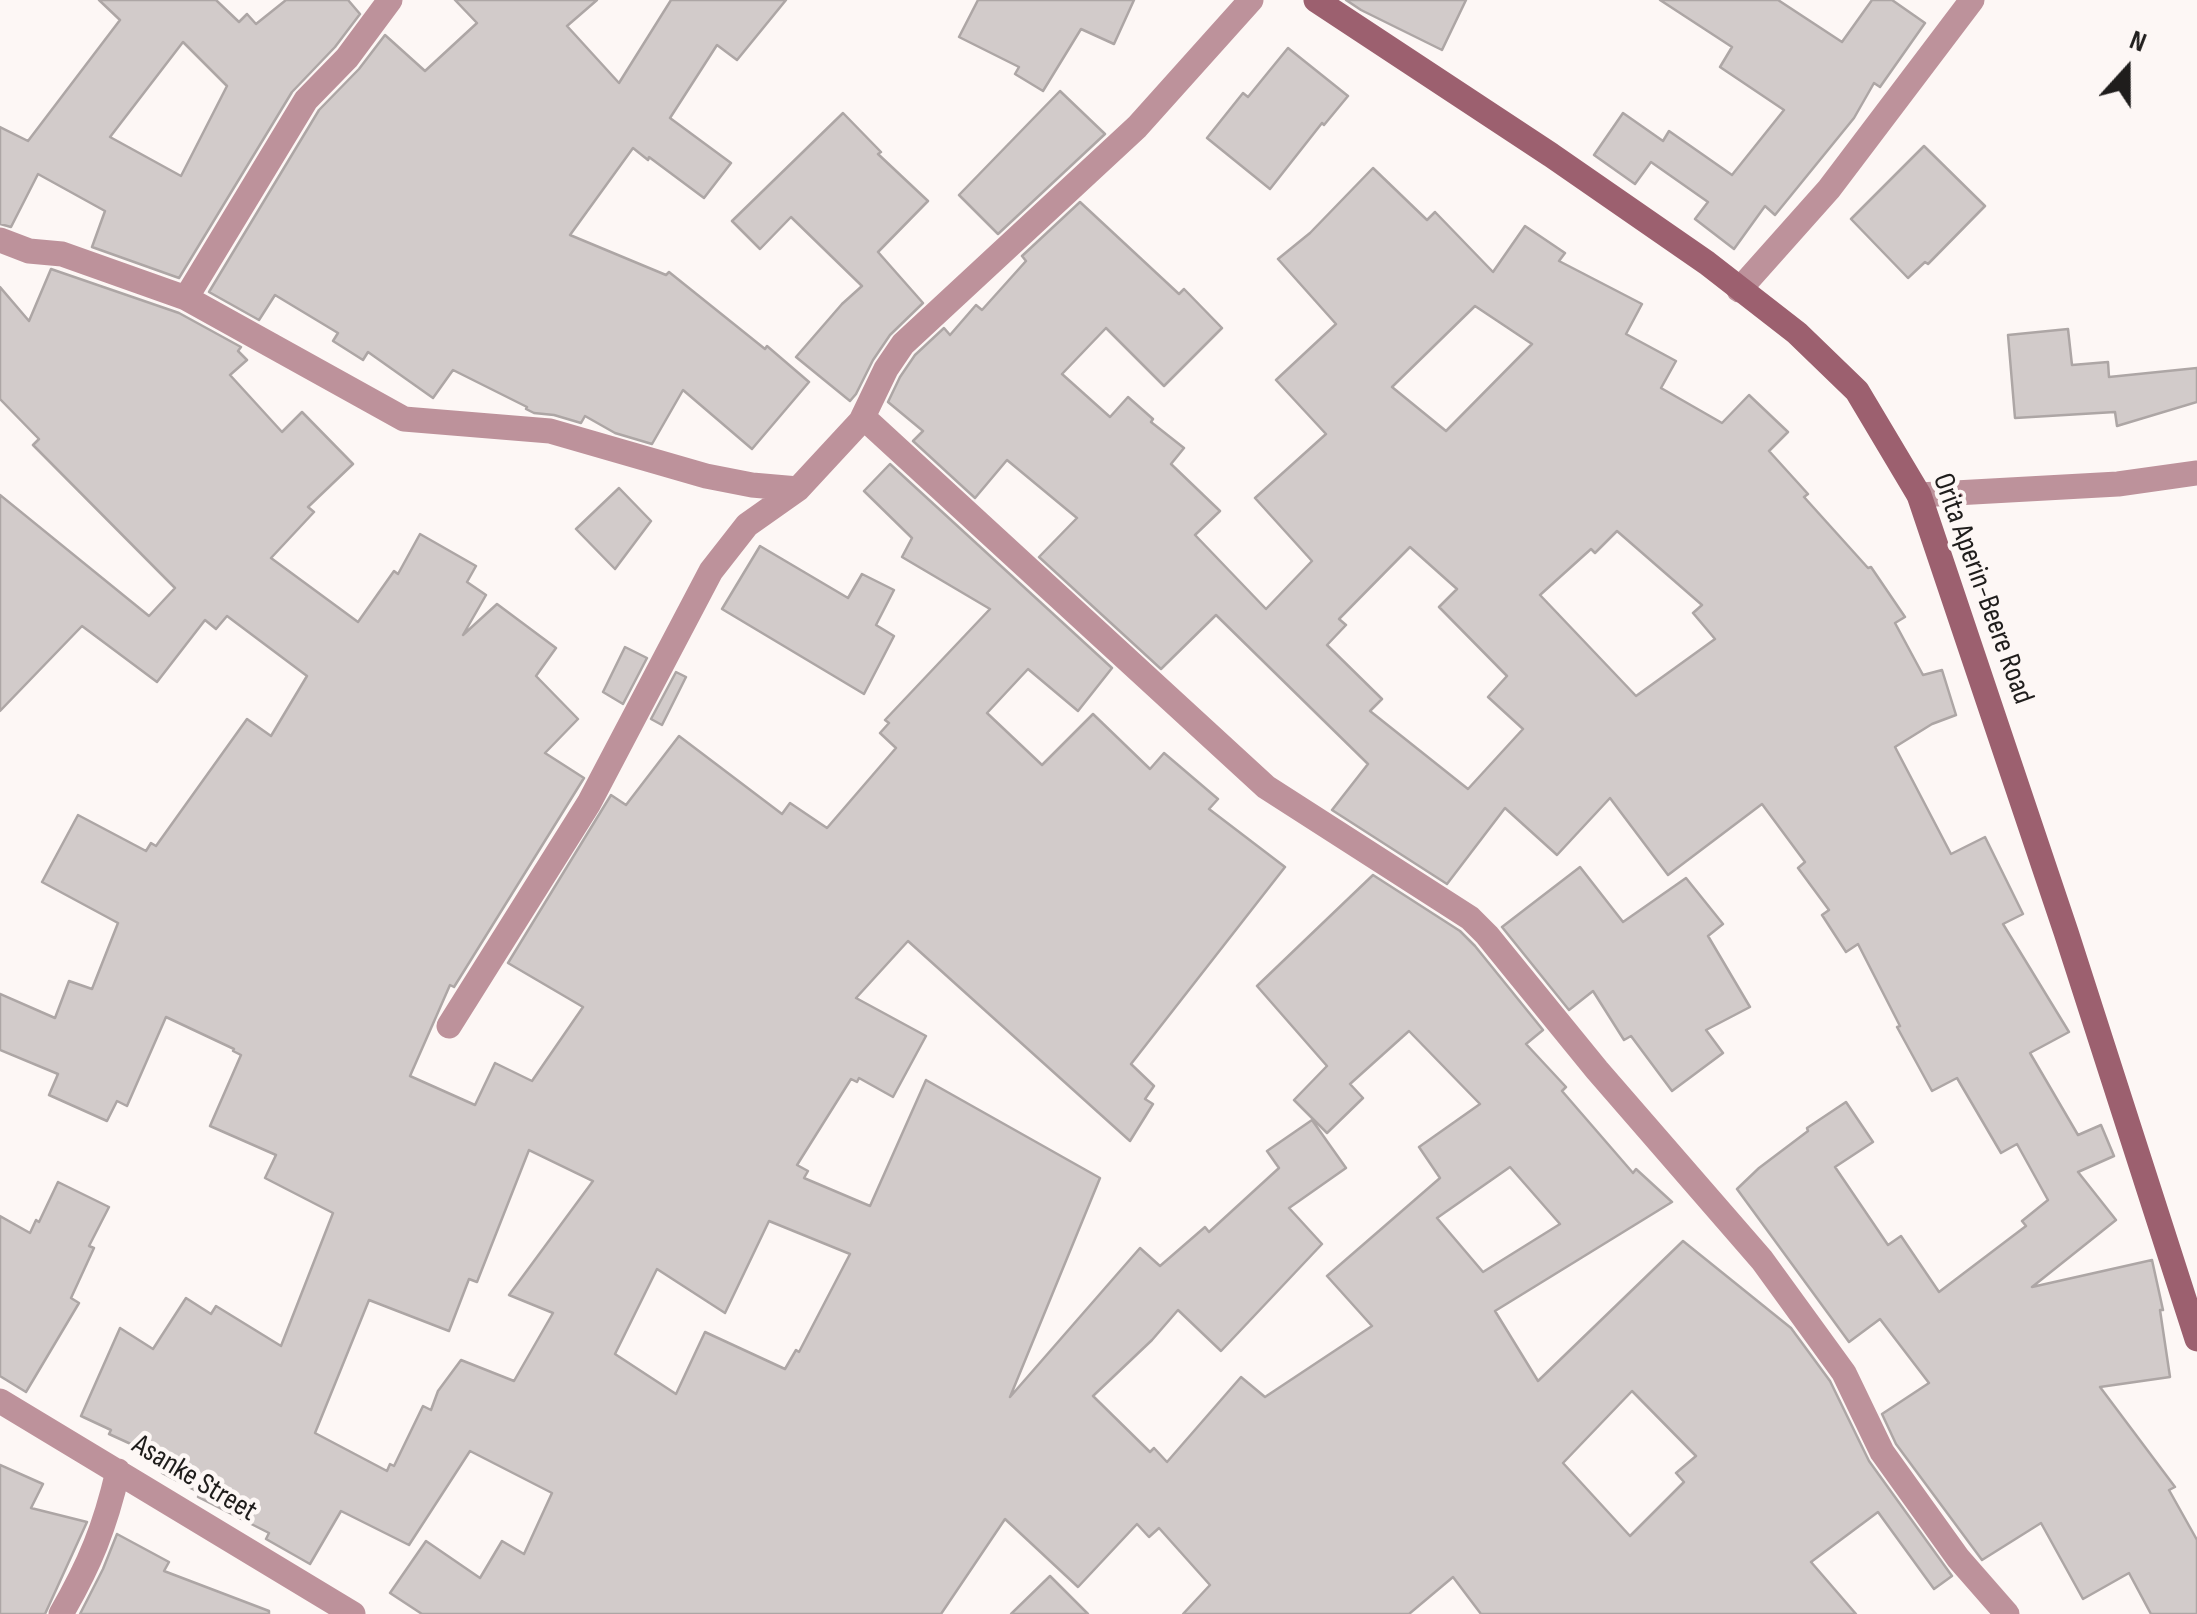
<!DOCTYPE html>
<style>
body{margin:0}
#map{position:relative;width:2197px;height:1614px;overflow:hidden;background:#fdf7f5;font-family:"Sofia Sans Condensed",sans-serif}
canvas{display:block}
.north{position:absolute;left:2077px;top:20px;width:100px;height:100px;-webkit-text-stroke:8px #fdf7f5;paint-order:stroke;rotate:21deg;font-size:28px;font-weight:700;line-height:40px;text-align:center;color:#1f1d1c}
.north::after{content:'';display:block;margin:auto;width:35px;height:45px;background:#1f1d1c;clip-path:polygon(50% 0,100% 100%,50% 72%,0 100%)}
</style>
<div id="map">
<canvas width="2197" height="1614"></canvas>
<div class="north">N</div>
</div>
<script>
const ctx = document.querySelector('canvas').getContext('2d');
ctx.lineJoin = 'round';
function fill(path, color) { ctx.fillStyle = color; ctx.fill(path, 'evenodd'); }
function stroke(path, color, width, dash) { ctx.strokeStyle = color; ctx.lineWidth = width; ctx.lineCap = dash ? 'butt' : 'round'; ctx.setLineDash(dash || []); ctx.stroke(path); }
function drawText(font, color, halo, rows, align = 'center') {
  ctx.font = font + ' "Sofia Sans Condensed",sans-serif'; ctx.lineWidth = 9; ctx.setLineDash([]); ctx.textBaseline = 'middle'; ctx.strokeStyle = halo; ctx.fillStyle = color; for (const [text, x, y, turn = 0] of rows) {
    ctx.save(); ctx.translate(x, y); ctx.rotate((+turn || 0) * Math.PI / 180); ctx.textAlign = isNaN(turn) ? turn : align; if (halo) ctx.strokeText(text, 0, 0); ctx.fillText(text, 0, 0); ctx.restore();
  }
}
const building = new Path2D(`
 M99,0H216L239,22L247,14L256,24L286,0H348L360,14L335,47L292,92L179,278L92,247L105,211L38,174L11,227L0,224V127L28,141L120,20ZM183,42L227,86L181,176L110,137Z
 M455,0H597L567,26L619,83L671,0H786L737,60L717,45L670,118L731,163L704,198L649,157L648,160L633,148L570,235L666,275L669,272L765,349L767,346L809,382L752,449L683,390L652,444L615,433L585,416L581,423L554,415L534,413L526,409L527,407L453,370L433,398L368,352L363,360L333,341L338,333L275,295L259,320L209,292L319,110L359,69L385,35L425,71L477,23Z
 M978,0H1134L1114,44L1081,29L1043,91L1015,74L1019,67L959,37Z
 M1346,0H1466L1442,50L1361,10Z
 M1660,0H1778L1842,42L1872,0H1892L1925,23L1880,87L1874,83L1854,118L1775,215L1765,206L1734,249L1695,219L1708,202L1651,162L1635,184L1594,155L1623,113L1663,141L1669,131L1732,175L1784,110L1720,67L1732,47Z
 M1288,48L1348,96L1324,125L1322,123L1270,189L1207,138L1243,93L1248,97Z
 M1060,91L1105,134L998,234L959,195Z
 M843,113L881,152L878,154L928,201L878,252L923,303L890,335L873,360L856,394L850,401L796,357L842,304L862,286L791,217L760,249L732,221Z
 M1924,146L1985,206L1928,264L1925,262L1908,278L1851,219Z
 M1373,168L1427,220L1435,212L1493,272L1525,226L1565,253L1559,261L1642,304L1626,334L1676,361L1661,388L1722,423L1749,395L1788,432L1769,451L1808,494L1804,497L1868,568L1871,567L1905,617L1895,623L1923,675L1942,670L1956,715L1932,724L1895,747L1951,854L1985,837L2023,914L2003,924L2069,1032L2030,1053L2078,1135L2101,1125L2114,1156L2078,1172L2116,1220L2032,1287L2152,1260L2163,1310H2160L2170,1377L2100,1387L2175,1487L2169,1490L2197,1540V1614H2151L2129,1573L2083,1599L2041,1523L1982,1560L1896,1444L1882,1414L1929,1383L1880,1319L1849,1342L1737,1189L1759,1168L1808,1131L1807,1128L1846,1102L1873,1142L1835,1167L1888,1245L1901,1236L1939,1292L2026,1226L2022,1221L2048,1200L2017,1144L2001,1153L1957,1078L1932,1091L1897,1027L1900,1026L1858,944L1846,952L1822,915L1829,910L1798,868L1805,862L1762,804L1668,875L1610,798L1557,855L1505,808L1447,884L1332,810L1368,764L1216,615L1161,669L1039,557L1077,518L1007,460L975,498L913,441L923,431L888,402L900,377L915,355L944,328L950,335L976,305L982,310L1026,261L1022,256L1080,202L1179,294L1184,289L1222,328L1164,386L1106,328L1062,374L1110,417L1128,397L1153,419L1151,422L1184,448L1171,464L1220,511L1195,535L1266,609L1312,561L1255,498L1326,434L1276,380L1336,324L1278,259L1310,233ZM1475,306L1532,344L1446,431L1392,387ZM1617,531L1702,605L1693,613L1715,639L1636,696L1540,595L1591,549L1595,553ZM1410,547L1457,589L1439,607L1507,676L1488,697L1523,729L1468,789L1370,711L1382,699L1327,645L1346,625L1339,619Z
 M51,269L179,313L241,347L238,351L247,360L230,375L282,432L302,412L353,464L308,507L314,512L271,558L358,622L394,571L398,574L420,534L476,566L467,582L486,595L463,635L497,604L556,648L536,676L578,719L545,753L584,778L454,987L450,985L410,1076L475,1105L495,1063L532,1081L583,1007L508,963L611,795L626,805L679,736L782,814L790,803L827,828L896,748L880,733L889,723L885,720L990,609L902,557L912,538L864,491L890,464L1112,668L1078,711L1028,669L987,713L1042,765L1093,714L1150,769L1164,753L1218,799L1209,809L1285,867L1131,1064L1154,1086L1145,1099L1153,1104L1130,1141L908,941L856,998L926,1036L893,1097L859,1078L857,1082L851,1079L797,1165L808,1171L804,1178L870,1206L926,1080L1100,1178L1010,1397L1140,1248L1160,1266L1205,1227L1209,1232L1279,1168L1267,1151L1312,1120L1346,1168L1289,1208L1322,1244L1221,1351L1178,1310L1152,1340L1093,1396L1150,1452L1154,1448L1167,1462L1241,1377L1265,1397L1372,1326L1327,1276L1440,1178L1419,1147L1480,1104L1409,1031L1350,1084L1363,1098L1327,1133L1294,1100L1327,1066L1257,986L1373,875L1460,931L1475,946L1543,1030L1526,1044L1566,1087L1562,1091L1633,1173L1636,1169L1672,1202L1495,1311L1538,1381L1683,1241L1791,1328L1830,1381L1869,1461L1952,1576L1934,1589L1878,1512L1811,1562L1856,1614H1481L1453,1577L1409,1614H1183L1210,1585L1159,1528L1149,1537L1137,1524L1078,1587L1005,1519L941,1614H422L390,1593L426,1541L480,1578L502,1541L524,1554L552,1493L470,1451L409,1545L341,1511L310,1564L266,1539L269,1533L198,1497L200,1493L162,1473L168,1461L109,1434L111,1430L81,1416L120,1328L153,1349L186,1298L211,1314L216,1306L281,1346L333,1213L265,1178L276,1155L210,1126L241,1055L233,1051L234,1049L166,1017L127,1106L117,1101L107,1121L49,1095L58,1074L0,1050V994L55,1018L69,981L92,989L118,923L42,882L78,815L146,851L151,843L156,846L247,719L271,736L307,676L227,616L216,629L205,620L157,682L82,626L0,711V495L149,616L175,588L33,445L39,439L0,399V287L29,321ZM529,1150L593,1181L509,1295L553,1313L514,1381L461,1360L438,1391L431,1410L423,1406L394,1466L390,1464L387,1471L315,1433L369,1300L449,1331L469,1279L477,1282ZM1510,1167L1560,1224L1483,1272L1437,1218ZM769,1221L850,1254L799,1352L796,1350L785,1369L705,1332L676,1394L615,1354L657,1269L725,1313ZM1632,1391L1696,1456L1676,1473L1684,1482L1630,1536L1563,1463Z
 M2068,329L2072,365L2108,362L2109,377L2197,368V402L2117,426L2115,412L2015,418L2008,335Z
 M619,488L651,521L615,569L576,529Z
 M760,546L848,598L862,574L894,590L876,625L894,636L864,694L722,609Z
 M625,647L647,658L623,704L603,692Z
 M676,672L686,677L662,725L651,719Z
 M1580,867L1623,922L1686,878L1723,924L1708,936L1750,1007L1706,1030L1723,1053L1672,1091L1631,1036L1624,1040L1593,991L1569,1010L1502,927Z
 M58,1182L109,1207L89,1246L94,1248L71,1298L79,1303L26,1392L0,1376V1216L30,1233L36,1220L39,1222Z
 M0,1465L43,1484L31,1508L87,1522L45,1614H0Z
 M117,1534L169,1562L164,1571L269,1611V1614H80L103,1569Z
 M1050,1576L1088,1614H1011Z`);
const street = new Path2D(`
 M0,240L29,251L62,254L186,298L404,419L550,431L706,476L752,485L798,489
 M1739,290L1829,189L1972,0
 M186,298L306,100L347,58L390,0
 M863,417L1266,787L1470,918L1487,935L1597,1070L1762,1260L1844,1373L1882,1452L1958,1558L2007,1614
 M1919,495L2118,484L2197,473
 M449,1026L589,803L711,571L747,525L798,489L861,421L886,369L903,344L1137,127L1251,0
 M0,1401L353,1614
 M61,1614C90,1564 105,1527 118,1471`);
const secondary = new Path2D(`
 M1316,0L1551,155L1707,263L1797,333L1857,391L1919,495L2066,932L2197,1339`);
const streetNames = [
 ["Orita Aperin-Beere Road",1982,589,70],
 ["Asanke Street",194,1479,31]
];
fill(building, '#d2cbca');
stroke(building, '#ada6a5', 2.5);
stroke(street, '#bd929b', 25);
stroke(secondary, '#9c606f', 25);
drawText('30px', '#1f1d1c', '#fdf7f5', streetNames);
</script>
